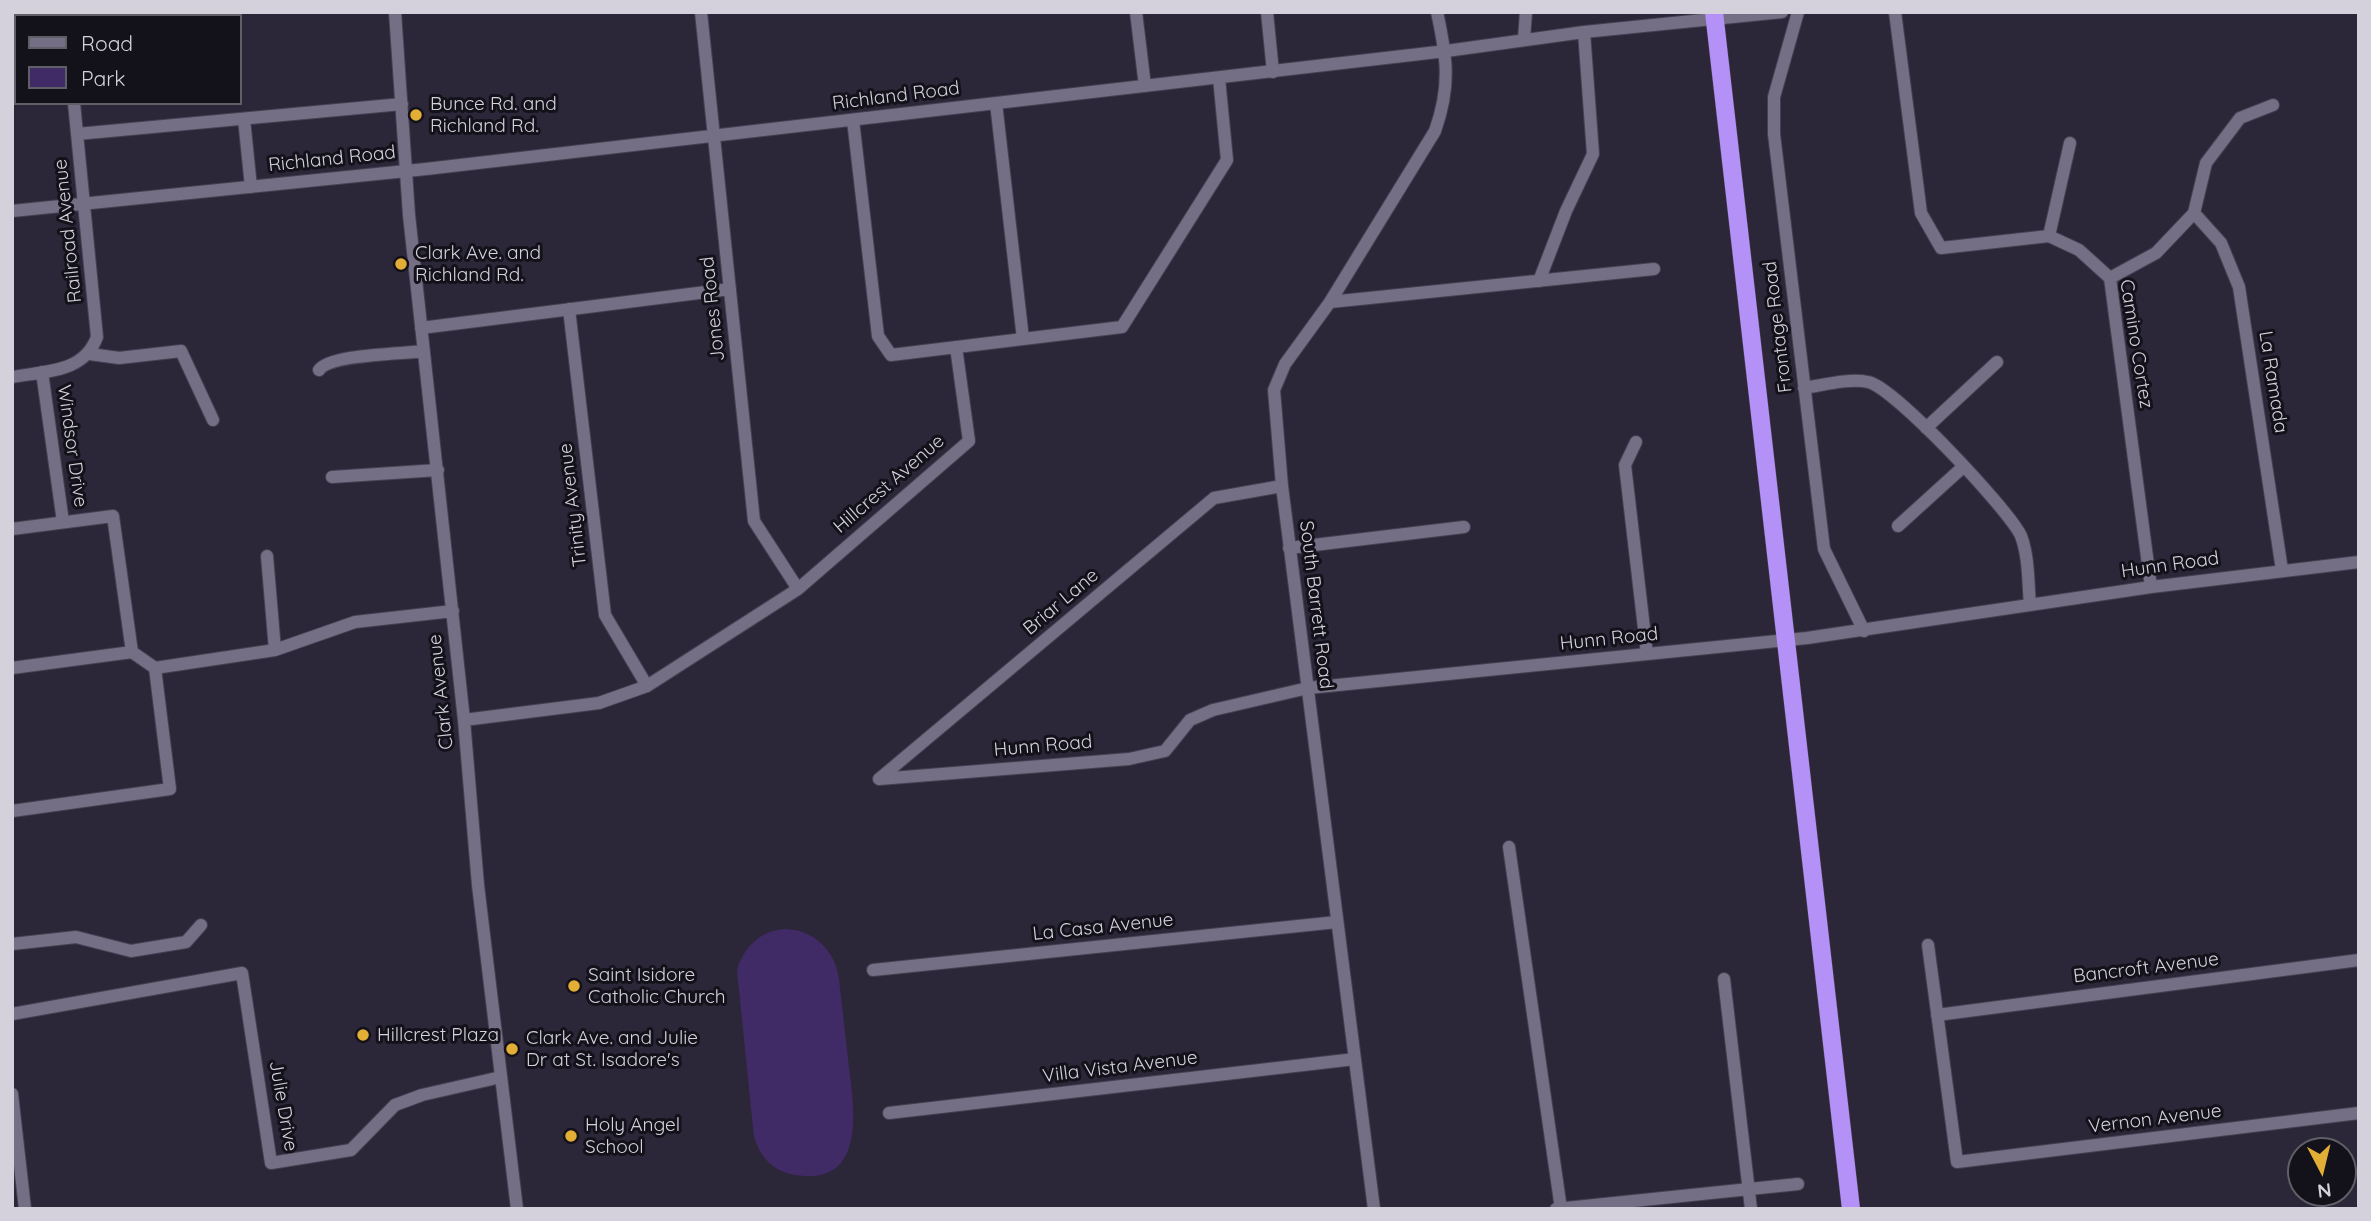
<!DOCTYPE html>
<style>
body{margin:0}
#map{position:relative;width:2371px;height:1221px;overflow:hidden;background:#2c2639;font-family:Quicksand,sans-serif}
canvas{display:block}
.frame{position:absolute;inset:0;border:14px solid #d4d1dd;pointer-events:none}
.legend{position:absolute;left:14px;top:14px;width:228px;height:91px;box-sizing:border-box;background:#131119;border:2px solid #605e67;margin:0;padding:9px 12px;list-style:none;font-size:21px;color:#d4d1dd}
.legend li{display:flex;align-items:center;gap:14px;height:35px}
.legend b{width:35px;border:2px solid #605e67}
.north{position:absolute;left:2287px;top:1137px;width:70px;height:70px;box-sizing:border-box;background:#131119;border:2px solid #605e67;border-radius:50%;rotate:173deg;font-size:19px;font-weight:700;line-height:28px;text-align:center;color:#d4d1dd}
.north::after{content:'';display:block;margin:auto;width:24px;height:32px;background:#e3ae35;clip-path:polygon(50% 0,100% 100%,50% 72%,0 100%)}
</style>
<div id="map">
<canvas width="2371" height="1221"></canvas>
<div class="frame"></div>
<ul class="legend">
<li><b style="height:9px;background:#756f86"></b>Road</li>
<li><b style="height:19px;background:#412b67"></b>Park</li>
</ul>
<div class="north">N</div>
</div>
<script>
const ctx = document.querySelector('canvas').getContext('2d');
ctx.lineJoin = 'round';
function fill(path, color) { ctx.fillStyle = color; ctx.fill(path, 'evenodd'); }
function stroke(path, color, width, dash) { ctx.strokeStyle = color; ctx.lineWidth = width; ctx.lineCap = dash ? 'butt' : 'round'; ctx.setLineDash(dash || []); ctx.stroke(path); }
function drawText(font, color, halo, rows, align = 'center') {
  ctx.font = font + ' Quicksand,sans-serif'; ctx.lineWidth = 6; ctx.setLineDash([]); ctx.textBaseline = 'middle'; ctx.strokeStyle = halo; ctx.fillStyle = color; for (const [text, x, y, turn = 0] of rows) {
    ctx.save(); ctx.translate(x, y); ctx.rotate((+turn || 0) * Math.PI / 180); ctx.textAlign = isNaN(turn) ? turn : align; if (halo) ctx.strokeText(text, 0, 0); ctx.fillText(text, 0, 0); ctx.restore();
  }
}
const green = new Path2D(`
 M785,929C814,930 835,950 839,979C842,1005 845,1032 848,1059C853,1103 870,1187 795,1175C773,1171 761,1158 754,1137L737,970C743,948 761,930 785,929Z`);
const minor = new Path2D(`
 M64,12L65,16
 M395,12L409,215L464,720L478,885L517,1209
 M701,12L754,521L798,589
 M1136,12L1145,86
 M1267,12L1273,72
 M1798,12L1774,97V134L1824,549L1864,631
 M1895,12L1921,213L1941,248L2049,236L2079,250L2110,278L2151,587
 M1524,39L1526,12
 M996,103L1023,339
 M244,119L251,187
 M853,120L878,336L891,355L1122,327L1227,160L1219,78
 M77,134L402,104
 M12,211L426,169L1446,51L1584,32L1782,12
 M2194,213L2221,243L2239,287L2282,570
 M2049,236L2070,143
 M2110,278L2156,253L2194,213L2206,163L2240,118L2273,105
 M1539,281L1566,211L1593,154L1584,32
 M1330,302L1654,269
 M569,309L605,615L647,686
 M421,328L730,289
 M90,354L119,358L181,351L213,420
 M319,370C330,354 403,354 424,351
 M42,372L63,522
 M12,377C45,371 84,373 97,337L74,103
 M1804,388C1824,385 1849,378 1868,382C1893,386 2010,511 2021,536C2029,557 2028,583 2030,605
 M1926,428L1997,362
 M1636,442L1625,465L1647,654
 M332,477L438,470
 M1898,526L1963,467
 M12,529L113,516L132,652L155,668L170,789L12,811
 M1289,548L1464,527
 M267,556L275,650
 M12,668L132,652
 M155,668L275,650L355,622L453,611
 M464,720L599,703L647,686L798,589L969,441L956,347
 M879,779L1129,759L1165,751L1190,720L1213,710L1308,688L1807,638L2151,587L2359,562
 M879,779L1214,498L1282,486
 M1509,847L1561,1209
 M12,944L76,937L131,951L186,942L201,925
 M1928,945L1957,1162L2359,1113
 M873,970L1337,922
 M1724,979L1751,1209
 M12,1014L242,973L271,1163L351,1150L395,1105L422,1095L501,1077
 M1937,1015L2359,960
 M12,1094L25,1209
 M889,1113L1355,1059
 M1374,1209L1282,486L1274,390L1285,364L1330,302L1435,131C1451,86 1447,58 1437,12
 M1556,1209L1798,1184`);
const highway = new Path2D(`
 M1714,12L1851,1209`);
const markers = [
 [416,115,7,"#e3ae35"],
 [401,264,7,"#e3ae35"],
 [574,986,7,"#e3ae35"],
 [363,1035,7,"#e3ae35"],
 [512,1049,7,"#e3ae35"],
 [571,1136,7,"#e3ae35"]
];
const streetNames = [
 ["Richland Road",896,96,-7],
 ["Richland Road",332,159,-6],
 ["Railroad Avenue",68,231,-96],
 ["Jones Road",713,309,-96],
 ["Frontage Road",1778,327,-97],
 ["Camino Cortez",2136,344,81],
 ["La Ramada",2273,382,81],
 ["Windsor Drive",72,446,82],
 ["Hillcrest Avenue",889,484,-41],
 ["Trinity Avenue",573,505,-97],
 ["Hunn Road",2170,565,-8],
 ["Briar Lane",1061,602,-40],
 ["South Barrett Road",1316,605,83],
 ["Hunn Road",1609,639,-6],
 ["Clark Avenue",441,692,-96],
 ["Hunn Road",1043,746,-5],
 ["La Casa Avenue",1103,927,-6],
 ["Bancroft Avenue",2146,968,-7],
 ["Villa Vista Avenue",1120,1067,-7],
 ["Julie Drive",283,1106,80],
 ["Vernon Avenue",2155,1119,-7]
];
const poiNames = [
 ["Bunce Rd. and",430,104],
 ["Richland Rd.",430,126],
 ["Clark Ave. and",415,253],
 ["Richland Rd.",415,275],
 ["Saint Isidore",588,975],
 ["Catholic Church",588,997],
 ["Hillcrest Plaza",377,1035],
 ["Clark Ave. and Julie",526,1038],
 ["Dr at St. Isadore's",526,1060],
 ["Holy Angel",585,1125],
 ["School",585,1147]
];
fill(green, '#412b67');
stroke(minor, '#464151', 14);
stroke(highway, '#464151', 19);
stroke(minor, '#756f86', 12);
stroke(highway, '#b391f7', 18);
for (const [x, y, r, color] of markers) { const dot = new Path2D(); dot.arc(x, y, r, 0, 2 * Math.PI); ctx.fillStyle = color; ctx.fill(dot); stroke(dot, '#131119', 2.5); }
drawText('19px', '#d4d1dd', '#131119', streetNames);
drawText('19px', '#d4d1dd', '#131119', poiNames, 'left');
</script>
